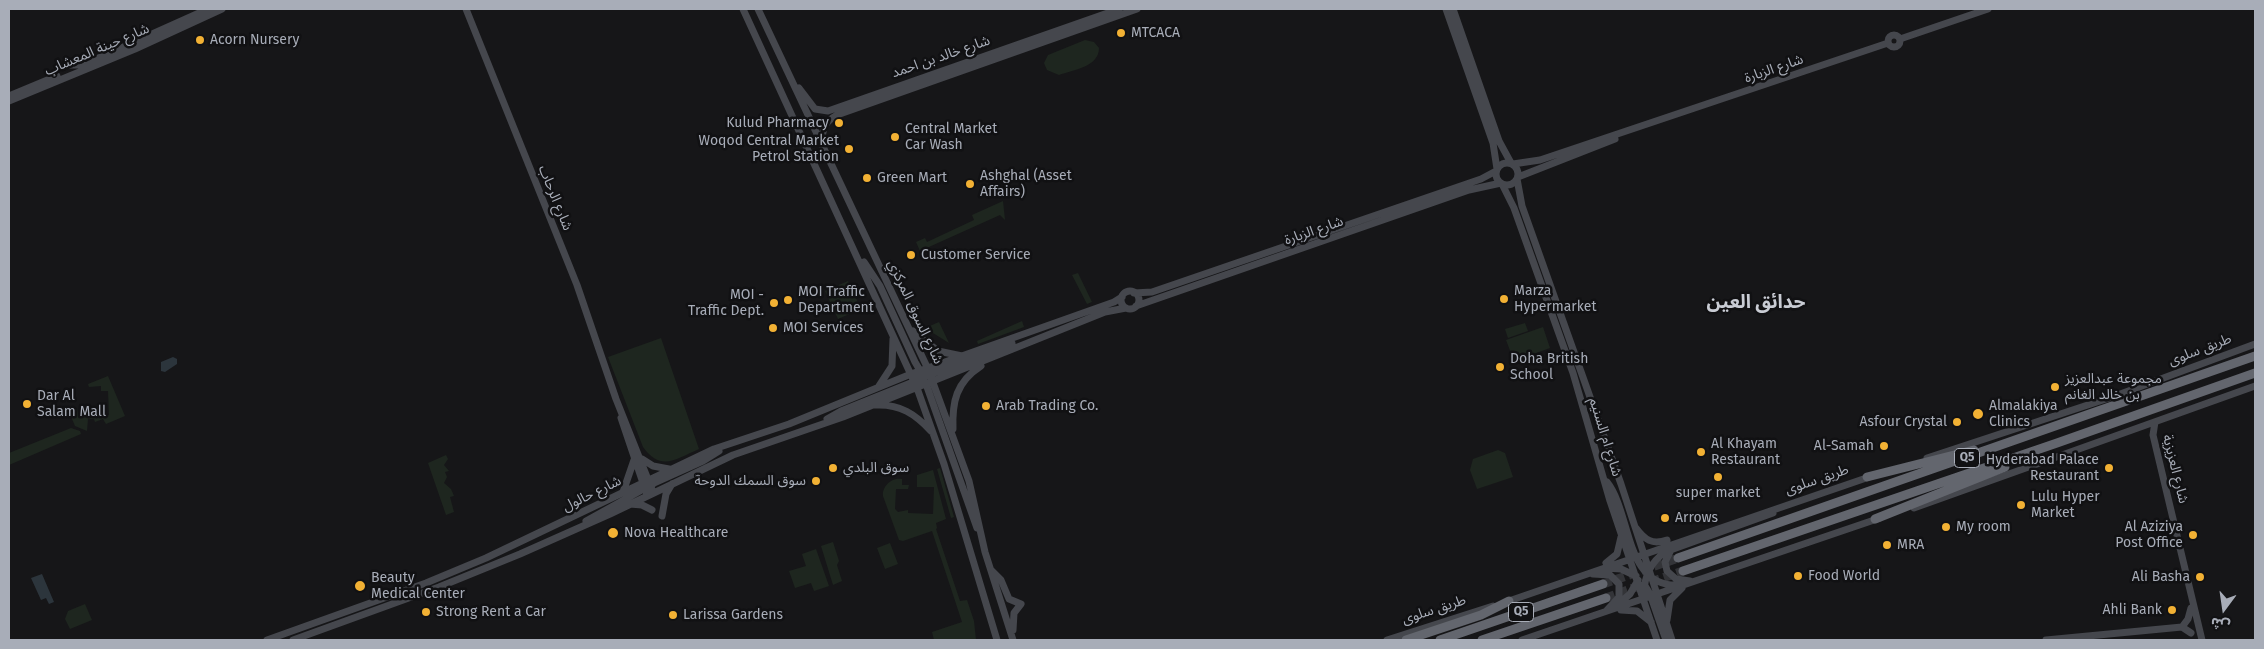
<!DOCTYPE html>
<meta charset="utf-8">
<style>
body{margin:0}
#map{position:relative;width:2264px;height:649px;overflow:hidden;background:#161618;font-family:"Fira Sans","Noto Sans Arabic",sans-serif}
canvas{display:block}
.frame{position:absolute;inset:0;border:10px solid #a8adb8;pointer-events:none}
.north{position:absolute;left:2199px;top:584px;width:50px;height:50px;-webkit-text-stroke:4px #111113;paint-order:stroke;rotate:194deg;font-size:14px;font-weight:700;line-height:20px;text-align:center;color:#a8adb8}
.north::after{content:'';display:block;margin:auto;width:18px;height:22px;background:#a8adb8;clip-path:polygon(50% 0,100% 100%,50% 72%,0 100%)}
</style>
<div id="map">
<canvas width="2264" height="649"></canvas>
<div class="frame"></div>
<div class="north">ش</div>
</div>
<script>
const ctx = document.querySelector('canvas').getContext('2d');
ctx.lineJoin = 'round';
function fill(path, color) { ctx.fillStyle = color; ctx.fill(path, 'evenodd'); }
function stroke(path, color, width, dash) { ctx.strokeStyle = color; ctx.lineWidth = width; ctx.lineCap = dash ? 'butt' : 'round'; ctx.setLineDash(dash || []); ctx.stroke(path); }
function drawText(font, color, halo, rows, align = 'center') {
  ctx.font = font + ' "Fira Sans","Noto Sans Arabic",sans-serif'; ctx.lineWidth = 5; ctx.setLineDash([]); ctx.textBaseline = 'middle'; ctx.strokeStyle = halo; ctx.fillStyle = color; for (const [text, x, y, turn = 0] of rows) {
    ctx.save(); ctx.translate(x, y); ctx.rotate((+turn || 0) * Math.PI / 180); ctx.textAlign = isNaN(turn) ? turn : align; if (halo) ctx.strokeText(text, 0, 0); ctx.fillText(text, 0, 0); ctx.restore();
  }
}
const green = new Path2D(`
 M1085,40L1094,42L1099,48C1099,67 1073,70 1059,75L1047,70L1044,63L1048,55Z
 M1003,201L1005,220L1000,215L920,251L916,242L925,238L927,242L974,220L972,215Z
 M1078,273L1092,302L1087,304L1072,275Z
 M848,281L861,309L838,319L825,291Z
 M1022,321L1024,327L978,344L977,341Z
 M939,322L949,343L925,328Z
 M1525,323L1528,331L1508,338L1505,329Z
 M1543,327L1550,348L1514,361L1506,340Z
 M661,338L699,449C676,459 661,472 643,447L608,357Z
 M108,376L125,416L106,424L103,419L95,422L94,419H88L87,431L75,426L67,407L77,409L78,417L109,415L108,391H101V386L89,387L88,384Z
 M71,428L80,431L81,434L9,465V453Z
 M1498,450L1505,453L1513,477L1477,489L1470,470L1473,459Z
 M446,455L448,459L444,465L449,471L445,472L447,477L444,483L451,489L454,496L450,497L454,512L446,515L428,463Z
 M940,468L954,517L951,518L937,469Z
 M933,470L946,519L936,523L937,528L936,529L960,601L967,600L974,621L976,640H934L932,632L962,622L932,531L903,541L899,540L883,496C882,485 893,477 902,479V485H909L908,489H896L895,509L898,512L908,510V513L933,514L934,487H917V475Z
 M833,542L839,561L837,565L842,581L833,585L821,546Z
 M890,543L898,564L885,569L877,548Z
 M816,549L829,586L814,591L811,583L795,588L789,571L806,566L802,554Z
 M85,604L92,620L70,629L65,619L68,611Z`);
const water = new Path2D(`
 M173,357L177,359V364L165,372L161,371V362Z
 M42,574L54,602L49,604L46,598L41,600L31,578Z`);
const highwayTunnel = new Path2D(`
 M1651,582L1683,571
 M1603,584L1678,558
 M1606,598L1639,586`);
const secondary = new Path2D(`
 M466,9L577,285L616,399L653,492
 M743,9L917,388L944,464L997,640
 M758,9L928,369L969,481L985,552L1013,640
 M1446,9L1493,143L1497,169
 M1453,9L1499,141L1511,163
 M1888 41a6 6 0 1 1 12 0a6 6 0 1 1-12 0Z
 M1900,39L1988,9
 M70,65H83
 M83,65L208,9
 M799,88L815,109L828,111L1119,9
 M9,96L57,76
 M9,101L135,49L222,9
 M823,142C821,129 826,121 837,115L1137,9
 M1496 174a11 11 0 1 1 22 0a11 11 0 1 1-22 0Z
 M1513,164L1540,160L1888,43
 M1518,177L1615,139
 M1517,179L1522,206L1621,484L1672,640
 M1502,184L1514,208L1573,373L1610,501L1657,640
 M864,262L880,286L915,362L922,374
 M1121 300a9 9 0 1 1 18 0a9 9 0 1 1-18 0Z
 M1134,293L1152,292L1481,179L1496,171
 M1136,306L1469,190L1501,183
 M913,331L938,351L962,356
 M912,374L922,377L926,384L977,528
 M926,376L1012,343
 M879,386L892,366L893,339
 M876,405C900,404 915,414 931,431
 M621,418L647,495
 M827,419L841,411L918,380
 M2155,422L2153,435L2202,640
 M953,429C952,402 956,382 981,366
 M1927,458L2115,396L2255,344
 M642,459L653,466L669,469
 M1607,482C1632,514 1624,587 1678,585
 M649,488L654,483L703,461L719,451
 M623,492L634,460
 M630,504L642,505L652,510
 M1914,508L2255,386
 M662,516L666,494L672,484
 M586,521L640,491L647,484
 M1636,528C1645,540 1652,545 1667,540
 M1671,550L1665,562L1667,571L1676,579L1690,581
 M1606,563L1617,554L1621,537
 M1606,568L1621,569L1636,576
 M991,570L1001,580L1009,599L1021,604
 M1593,574L1610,575L1619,584V597L1607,610
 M1644,584L1650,594L1666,640
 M1644,594C1644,577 1651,562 1665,552L1773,513
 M1506,602L1872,476
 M1616,606L1630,594L1638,580
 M1621,610L1637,611L1651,622
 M1667,620L1670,600L1682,588
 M2182,627L2188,619L2191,608
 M1013,630L1014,613L1021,604
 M267,640L426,583L486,558L714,449L789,424L911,374L1114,302L1122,297
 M293,640L439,587L520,554L610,514L733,455L843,417L1105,312L1126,308
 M1387,640L1493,606
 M1522,640L1880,518
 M2046,640L2182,627L2191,633`);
const highway = new Path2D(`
 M1867,477L1974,450
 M1875,519L2005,467
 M1678,558L2255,356
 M1683,571L2057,443L2255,373
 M1406,640L1481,615L1509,601
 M1440,640L1603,584
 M1482,640L1606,598`);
const markers = [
 [1121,33,5,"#f2b134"],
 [200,40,5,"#f2b134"],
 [839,123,5,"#f2b134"],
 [895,137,5,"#f2b134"],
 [849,149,5,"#f2b134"],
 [867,178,5,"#f2b134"],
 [970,184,5,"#f2b134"],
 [911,255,5,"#f2b134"],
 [1504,299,5,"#f2b134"],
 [788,300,5,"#f2b134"],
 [774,303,5,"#f2b134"],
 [773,328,5,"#f2b134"],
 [1500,367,5,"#f2b134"],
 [2055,387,5,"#f2b134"],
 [27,404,5,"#f2b134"],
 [986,406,5,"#f2b134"],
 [1978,414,6,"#f2b134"],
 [1957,422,5,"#f2b134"],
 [1884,446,5,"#f2b134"],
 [1701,452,5,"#f2b134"],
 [833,468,5,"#f2b134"],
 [2109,468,5,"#f2b134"],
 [1718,477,5,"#f2b134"],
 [816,481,5,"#f2b134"],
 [2021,505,5,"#f2b134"],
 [1665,518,5,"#f2b134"],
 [1946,527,5,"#f2b134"],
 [613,533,6,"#f2b134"],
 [2193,535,5,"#f2b134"],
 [1887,545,5,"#f2b134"],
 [1798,576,5,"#f2b134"],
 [2200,577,5,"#f2b134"],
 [360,586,6,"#f2b134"],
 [2172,610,5,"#f2b134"],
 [426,612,5,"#f2b134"],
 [673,615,5,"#f2b134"]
];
const shields = [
 [1967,458,25],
 [1521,612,25]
];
const shieldNames = [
 ["Q5",1967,458],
 ["Q5",1521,612]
];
const poiNames = [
 ["MTCACA",1131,33],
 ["Acorn Nursery",210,40],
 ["Kulud Pharmacy",829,123,"right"],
 ["Central Market",905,129],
 ["Car Wash",905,145],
 ["Woqod Central Market",839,141,"right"],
 ["Petrol Station",839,157,"right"],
 ["Ashghal (Asset",980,176],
 ["Affairs)",980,192],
 ["Green Mart",877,178],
 ["Customer Service",921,255],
 ["Marza",1514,291],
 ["Hypermarket",1514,307],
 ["MOI Traffic",798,292],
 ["Department",798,308],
 ["MOI -",764,295,"right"],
 ["Traffic Dept.",764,311,"right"],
 ["MOI Services",783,328],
 ["Doha British",1510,359],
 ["School",1510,375],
 ["مجموعة عبدالعزيز",2065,379],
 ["بن خالد الغانم",2065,395],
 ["Dar Al",37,396],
 ["Salam Mall",37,412],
 ["Arab Trading Co.",996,406],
 ["Almalakiya",1989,406],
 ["Clinics",1989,422],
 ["Asfour Crystal",1947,422,"right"],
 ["Al Khayam",1711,444],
 ["Restaurant",1711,460],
 ["Al-Samah",1874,446,"right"],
 ["Hyderabad Palace",2099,460,"right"],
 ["Restaurant",2099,476,"right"],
 ["سوق البلدي",843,468],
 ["سوق السمك الدوحة",806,481,"right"],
 ["super market",1718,493,"center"],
 ["Lulu Hyper",2031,497],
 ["Market",2031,513],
 ["Arrows",1675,518],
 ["My room",1956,527],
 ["Al Aziziya",2183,527,"right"],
 ["Post Office",2183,543,"right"],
 ["Nova Healthcare",624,533],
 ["MRA",1897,545],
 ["Food World",1808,576],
 ["Ali Basha",2190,577,"right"],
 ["Beauty",371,578],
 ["Medical Center",371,594],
 ["Ahli Bank",2162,610,"right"],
 ["Strong Rent a Car",436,612],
 ["Larissa Gardens",683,615]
];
const streetNames = [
 ["شارع حينة المعشاب",97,50,-23],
 ["شارع خالد بن احمد",941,57,-19],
 ["شارع الزبارة",1774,69,-19],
 ["شارع الرحاب",555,198,68],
 ["شارع الزبارة",1314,231,-19],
 ["شارع السوق المركزي",915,312,65],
 ["طريق سلوى",2200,350,-21],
 ["شارع ام السنيم",1605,437,73],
 ["شارع العزيزية",2175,469,76],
 ["طريق سلوى",1817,480,-19],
 ["شارع حالول",592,494,-26],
 ["طريق سلوى",1434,610,-18]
];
const districtNames = [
 ["حدائق العين",1756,303]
];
fill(green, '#1e261f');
fill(water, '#2c353c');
stroke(highwayTunnel, '#333438', 9, [9, 4.5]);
stroke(secondary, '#45474d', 7);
stroke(highway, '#63666e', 9);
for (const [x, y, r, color] of markers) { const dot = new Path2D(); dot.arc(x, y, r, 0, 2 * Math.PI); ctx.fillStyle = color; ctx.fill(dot); stroke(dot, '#111113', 2); }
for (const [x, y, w] of shields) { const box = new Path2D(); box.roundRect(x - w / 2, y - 9.5, w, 19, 4); ctx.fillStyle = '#111113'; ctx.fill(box); stroke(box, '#a8adb8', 1); }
drawText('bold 12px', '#a8adb8', null, shieldNames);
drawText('14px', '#a8adb8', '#111113', poiNames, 'left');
drawText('14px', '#a8adb8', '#111113', streetNames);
drawText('bold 19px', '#c9ccd4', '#111113', districtNames);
</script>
